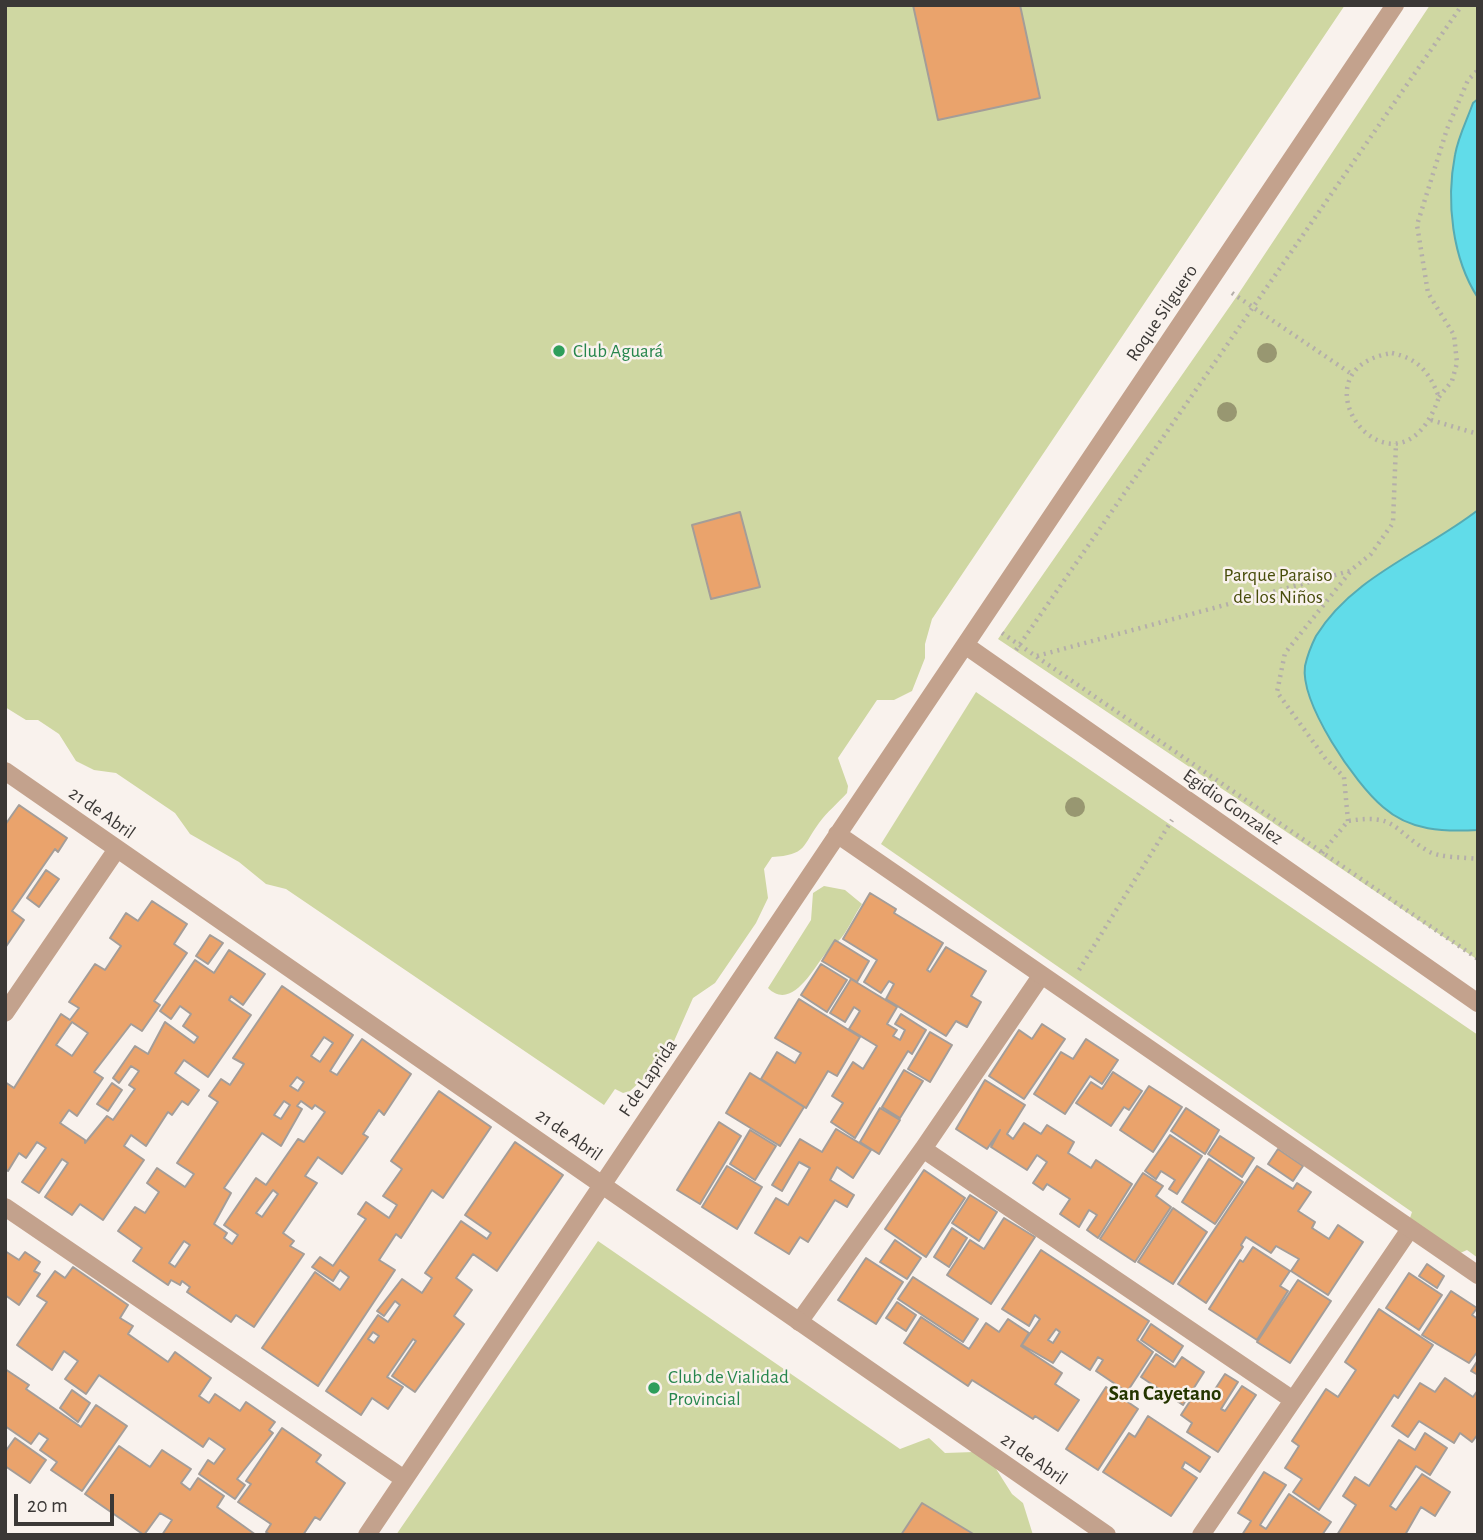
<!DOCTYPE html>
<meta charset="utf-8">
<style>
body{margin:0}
#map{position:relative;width:1483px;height:1540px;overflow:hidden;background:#f9f2ed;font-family:"Alegreya Sans",sans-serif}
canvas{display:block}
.frame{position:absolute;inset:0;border:7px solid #3b3836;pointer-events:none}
.scale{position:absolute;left:14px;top:1494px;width:100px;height:32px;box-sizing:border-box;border:4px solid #3b3836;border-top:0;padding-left:9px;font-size:21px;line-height:24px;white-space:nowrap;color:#3b3836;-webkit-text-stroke:5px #f9f2ed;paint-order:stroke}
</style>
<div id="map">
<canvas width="1483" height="1540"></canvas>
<div class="frame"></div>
<div class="scale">20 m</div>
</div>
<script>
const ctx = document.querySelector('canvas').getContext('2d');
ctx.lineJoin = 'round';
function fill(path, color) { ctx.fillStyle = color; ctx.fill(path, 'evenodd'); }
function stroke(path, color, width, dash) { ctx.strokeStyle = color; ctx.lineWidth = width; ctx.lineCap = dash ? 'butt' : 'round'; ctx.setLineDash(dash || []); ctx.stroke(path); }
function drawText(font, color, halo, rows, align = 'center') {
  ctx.font = font + ' "Alegreya Sans",sans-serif'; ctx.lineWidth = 5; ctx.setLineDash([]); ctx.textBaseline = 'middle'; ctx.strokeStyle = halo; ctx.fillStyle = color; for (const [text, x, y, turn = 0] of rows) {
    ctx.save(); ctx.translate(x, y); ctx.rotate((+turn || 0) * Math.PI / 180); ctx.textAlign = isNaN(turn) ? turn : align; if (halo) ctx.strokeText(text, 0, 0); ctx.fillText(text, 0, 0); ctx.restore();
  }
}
const green = new Path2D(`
 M5,5H1345L932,619L925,644V658L912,691L894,700H877L838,758L848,786L847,793C838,803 827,812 819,823C802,846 807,855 772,857L764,869L768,898L756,923L715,983L693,998L671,1048L659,1064L630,1091L623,1093L615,1089L604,1105L286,889L266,884L239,862L190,834L175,813L116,773L94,770L76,761L59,734L38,720H26L5,707Z
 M1430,5H1478V960L998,639L1237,296Z
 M976,692L1478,1035V1258L1467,1250L1458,1254L1410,1218L1412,1212L881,844Z
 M824,886L845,890L862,904C855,914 849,928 842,937C837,943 831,947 826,953C814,967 792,1012 768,988L811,920L813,893Z
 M598,1241L900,1449L929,1438L945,1453L974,1452L993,1464L1012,1494L1023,1503L1033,1535H396Z`);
const water = new Path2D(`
 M1478,99V298C1452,258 1446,201 1455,155C1458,137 1467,120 1473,103Z
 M1478,510V830C1444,832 1410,831 1383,807C1355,784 1300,703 1305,666C1307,657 1312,644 1316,636C1353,576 1424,552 1478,510Z`);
const building = new Path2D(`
 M913,5H1020L1040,98L938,120Z
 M740,512L760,587L711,599L692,525Z
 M19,805L67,838L58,852L55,849L12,911L24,920L5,948V825Z
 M46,870L59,879L39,907L27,898Z
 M870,893L896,909L894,913L943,943L927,970L930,972L946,947L986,971L971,996L981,1002L967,1027L956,1021L946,1036L886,999L894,984L889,981L881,993L864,982L877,960L843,939Z
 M152,901L187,924L174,944L187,953L154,1001L160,1005L142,1031L131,1024L94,1072L103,1078L77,1116L69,1110L60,1123L85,1140V1143L107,1116L113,1120L135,1089L129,1085L139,1071L131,1066L119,1083L113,1078L135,1046L148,1054L165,1022L194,1043L198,1037L183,1026L191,1014L180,1006L171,1019L160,1011L195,960L214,973L229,950L265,974L243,1005L231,996L229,1000L251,1015L208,1077L184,1060L175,1073L199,1090L188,1105L182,1101L172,1115L168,1112L146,1146L131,1135L124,1146L144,1160L103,1220L80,1204L72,1215L45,1197L68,1163L62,1159L39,1193L22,1182L46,1148L37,1142L26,1158L19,1153L8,1171L5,1169V1082L14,1088L61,1014L70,1020L79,1008L69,1002L95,964L105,970L121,946L110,938L126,913L138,921ZM72,1022L88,1033L72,1056L56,1045Z
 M210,935L223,943L208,964L196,956Z
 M835,940L869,961L857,982L822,961Z
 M821,964L847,980L827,1012L801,995Z
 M851,979L897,1007L887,1024L897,1030L893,1036L900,1040L905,1030L895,1024L901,1014L926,1030L912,1054L908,1051L855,1138L831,1122L843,1103L832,1096L853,1062L863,1069L877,1046L849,1029L860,1011L854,1007L845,1022L830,1013Z
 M282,986L353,1035L330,1071L337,1075L362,1039L411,1074L384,1115L379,1110L363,1134L368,1137L342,1174L318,1157L305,1176L317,1183L283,1233L294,1241L290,1246L304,1254L254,1327L236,1315L231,1322L187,1292L190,1287L182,1281L180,1285L171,1280L168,1285L133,1261L142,1248L118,1231L135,1207L145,1213L159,1192L147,1183L157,1168L185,1187L194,1174L177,1163L218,1102L209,1096L221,1079L230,1085L244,1064L233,1058ZM324,1037L333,1043L320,1062L311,1056ZM297,1077L304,1082L298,1091L290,1086ZM284,1101L290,1105L281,1119L274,1115ZM301,1101L312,1109L315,1105L325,1112L304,1142L298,1139L266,1185L256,1178L224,1225L238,1235L232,1244L224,1238L227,1233L214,1224L231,1193L224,1188L262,1133L281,1146L302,1109L297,1106ZM273,1190L278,1194L262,1217L256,1213ZM184,1241L190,1245L175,1267L169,1263Z
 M799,999L860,1037L837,1076L828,1071L806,1108L761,1079L777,1052L795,1063L801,1053L775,1038Z
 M1042,1024L1065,1039L1024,1099L989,1076L1019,1030L1032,1039Z
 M930,1032L952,1045L930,1082L908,1069Z
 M1086,1039L1118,1060L1102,1084L1090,1076L1065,1114L1034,1094L1061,1052L1073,1059Z
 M904,1070L923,1081L900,1118L882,1107Z
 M1113,1072L1142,1091L1129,1110L1124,1107L1111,1126L1076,1103L1091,1082L1102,1089Z
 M750,1073L804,1107L780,1146L726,1113Z
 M985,1080L1025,1105L1007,1134L1013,1139L1024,1123L1041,1134L1047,1125L1074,1142L1068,1153L1091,1168L1096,1160L1132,1184L1098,1238L1087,1230L1097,1215L1089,1210L1079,1227L1060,1214L1070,1199L1047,1184L1043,1190L1033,1183L1047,1162L1037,1155L1027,1170L991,1147L1000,1130L987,1149L956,1129Z
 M112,1083L122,1090L108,1111L97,1104Z
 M1149,1086L1182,1107L1153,1152L1120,1130Z
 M439,1091L491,1127L443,1198L432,1190L401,1238L396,1234L379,1260L395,1270L318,1386L262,1348L315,1272L340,1290L349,1277L340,1270L333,1281L312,1267L320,1257L333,1266L366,1219L358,1214L366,1202L389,1218L397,1205L383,1196L402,1169L391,1161Z
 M880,1108L900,1120L879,1154L860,1142Z
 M1186,1108L1219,1130L1205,1154L1171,1131Z
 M719,1122L741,1136L700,1204L677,1190Z
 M836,1129L871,1150L853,1178L837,1167L830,1180L854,1195L847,1207L835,1200L808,1242L800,1237L789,1254L755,1233L776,1198L788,1205L810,1168L799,1162L782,1191L772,1185L800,1139L822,1152Z
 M750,1130L776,1146L755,1180L730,1164Z
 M1170,1135L1202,1156L1177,1194L1169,1189L1175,1180L1161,1171L1156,1179L1145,1171Z
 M1220,1136L1254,1158L1242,1177L1208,1154Z
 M515,1142L563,1175L497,1271L473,1254L456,1278L472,1290L454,1316L464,1324L415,1392L392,1376L416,1341L413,1339L387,1377L403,1387L388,1409L372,1398L361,1415L326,1391L378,1315L388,1322L400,1305L395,1301L384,1316L377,1311L402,1279L422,1293L432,1278L425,1273L461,1221L487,1239L491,1233L465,1215ZM373,1332L379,1336L374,1343L368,1339Z
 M1278,1149L1303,1166L1293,1181L1268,1164Z
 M1209,1159L1243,1182L1215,1224L1182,1202Z
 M727,1166L762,1187L737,1229L702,1207Z
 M1257,1166L1293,1189L1297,1183L1311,1192L1298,1211L1315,1222L1312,1228L1329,1239L1338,1225L1363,1242L1328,1295L1291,1271L1299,1259L1276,1246L1271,1253L1246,1237L1241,1245L1243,1247L1206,1303L1178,1284Z
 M924,1170L965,1198L926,1257L885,1229Z
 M1143,1173L1163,1186L1156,1196L1171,1207L1135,1262L1100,1239Z
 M970,1195L997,1212L979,1241L952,1223Z
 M1173,1208L1207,1232L1173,1284L1138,1262Z
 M1004,1218L1035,1237L991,1304L947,1275L970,1240L984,1249Z
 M952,1228L967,1238L949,1267L934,1257Z
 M895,1240L921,1258L907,1279L880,1262Z
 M1253,1247L1290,1271L1280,1286L1288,1291L1257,1340L1209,1309L1240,1260L1243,1262Z
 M1041,1250L1149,1321L1137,1340L1153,1352L1127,1392L1096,1371L1103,1360L1098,1357L1090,1370L1061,1351L1053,1363L1022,1345L1040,1319L1035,1315L1029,1326L1002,1309ZM1056,1329L1060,1332L1053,1343L1048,1340Z
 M5,1251L19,1260L25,1252L40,1262L34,1271L40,1274L19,1305L5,1295Z
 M866,1258L903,1282L876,1324L838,1300Z
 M1427,1264L1444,1276L1437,1288L1419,1276Z
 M73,1267L128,1305L120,1318L133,1326L128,1334L168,1362L175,1352L211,1378L199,1396L209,1403L215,1394L240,1411L246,1402L275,1422L269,1430L273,1433L237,1479L245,1485L235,1499L199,1474L208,1460L214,1464L225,1449L209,1438L203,1447L99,1375L86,1394L65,1379L78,1361L64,1351L52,1370L17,1345L47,1302L37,1296L55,1271L65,1278Z
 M1409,1273L1442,1295L1419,1330L1386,1308Z
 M913,1277L978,1319L963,1342L898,1299Z
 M1298,1280L1331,1301L1290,1363L1257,1342Z
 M1451,1291L1477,1308L1472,1315L1478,1319V1351L1469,1363L1422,1335Z
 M897,1302L916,1315L906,1331L886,1318Z
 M1379,1309L1433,1345L1398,1398L1394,1395L1319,1510L1293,1492L1302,1479L1285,1468L1299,1446L1292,1441L1326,1389L1338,1397L1356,1370L1345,1362Z
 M921,1317L969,1349L986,1323L999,1332L1008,1319L1029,1333L1021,1346L1062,1373L1055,1384L1079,1400L1058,1431L1035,1416L1033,1419L972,1380L968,1386L904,1343Z
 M1151,1324L1183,1346L1173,1362L1141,1340Z
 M1156,1354L1175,1367L1182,1357L1204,1372L1183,1405L1141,1377Z
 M1478,1360V1375L1471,1371Z
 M5,1369L29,1385L26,1389L81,1427L96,1405L127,1426L82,1491L51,1470L57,1462L40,1450L48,1439L39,1433L31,1444L5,1426Z
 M1225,1374L1238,1382L1221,1409L1225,1411L1242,1386L1256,1395L1218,1452L1187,1432L1192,1423L1181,1415L1196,1392L1208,1400Z
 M1445,1378L1473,1397L1478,1390V1434L1472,1442L1460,1433L1454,1443L1419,1421L1408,1437L1392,1426L1420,1383L1435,1392Z
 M1106,1387L1138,1409L1098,1470L1066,1449Z
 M72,1390L90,1403L78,1422L60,1408Z
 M1148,1416L1210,1457L1200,1472L1185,1462L1182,1468L1197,1478L1171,1516L1103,1472L1129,1433L1135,1437Z
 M282,1428L321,1455L316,1462L345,1483L320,1520L315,1517L303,1535H271L266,1532L271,1524L238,1502L251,1484L246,1481Z
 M1425,1433L1447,1448L1430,1475L1416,1466L1390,1506L1396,1510L1422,1474L1450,1492L1435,1516L1421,1507L1405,1535H1337L1356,1505L1343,1496L1355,1477L1369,1486L1399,1440L1415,1450Z
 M15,1438L46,1460L30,1483L5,1466V1452Z
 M119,1446L150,1467L162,1450L191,1469L181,1483L190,1490L198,1478L224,1496L217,1507L256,1535H162L172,1520L160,1513L144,1535L85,1494Z
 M1264,1472L1286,1485L1260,1525L1266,1529L1289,1494L1331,1522L1322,1535H1242L1251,1521L1238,1513Z
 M922,1503L975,1535H901Z`);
const path = new Path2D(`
 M1232,293L1353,375
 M1392,353C1419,359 1429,372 1439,397C1398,517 1284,370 1392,353Z
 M1439,397L1452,381L1457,363L1454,335L1428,293L1417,225L1447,129L1468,80L1478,70
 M1431,420L1478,434
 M1002,633L1478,959
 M1016,650L1462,5
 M1037,656L1350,571L1371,554L1393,523L1396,443
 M1348,821L1344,777L1325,758L1277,692L1285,653L1350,572
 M1322,853L1348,821C1397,813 1392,830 1428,851C1440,858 1463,857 1478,859
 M1079,970L1172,820`);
const lane = new Path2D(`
 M923,1149L1293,1400
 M799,1322L923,1149L1041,976
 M1201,1535L1410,1229`);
const street = new Path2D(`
 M965,645L1478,1003
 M5,771L1107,1535
 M837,834L1478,1275
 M5,1013L117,849
 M5,1207L404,1479
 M367,1535L1395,5`);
const trees = [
 [1267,353],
 [1227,412],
 [1075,807]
];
const markers = [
 [559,351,7,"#2e9e5b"],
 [654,1388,7,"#2e9e5b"]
];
const streetNames = [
 ["Roque Silguero",1162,313,-56],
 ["Egidio Gonzalez",1233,807,35],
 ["21 de Abril",102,813,35],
 ["F de Laprida",648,1078,-56],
 ["21 de Abril",569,1135,35],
 ["21 de Abril",1034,1459,35]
];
const leisureNames = [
 ["Club Aguará",573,351],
 ["Club de Vialidad",668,1377],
 ["Provincial",668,1399]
];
const parkNames = [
 ["Parque Paraiso",1278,575],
 ["de los Niños",1278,597]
];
const neighbourhoodNames = [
 ["San Cayetano",1165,1394]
];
fill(green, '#cfd7a2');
fill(water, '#61dce9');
stroke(water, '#56abb3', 2);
fill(building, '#eaa36c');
stroke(building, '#a49d98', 2);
stroke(path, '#b4aeaa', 4.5, [2, 5]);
stroke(lane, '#c3a28d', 18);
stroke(street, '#c3a28d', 18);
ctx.fillStyle = '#989771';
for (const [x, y] of trees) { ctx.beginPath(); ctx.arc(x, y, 10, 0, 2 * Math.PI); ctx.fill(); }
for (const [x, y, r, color] of markers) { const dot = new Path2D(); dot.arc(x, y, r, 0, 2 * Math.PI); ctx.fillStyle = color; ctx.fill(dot); stroke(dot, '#f9f2ed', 2.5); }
drawText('19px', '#3b3836', '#f9f2ed', streetNames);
drawText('19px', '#27864d', '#f9f2ed', leisureNames, 'left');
drawText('19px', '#484d0b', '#f9f2ed', parkNames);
drawText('bold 21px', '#253600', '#f9f2ed', neighbourhoodNames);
</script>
